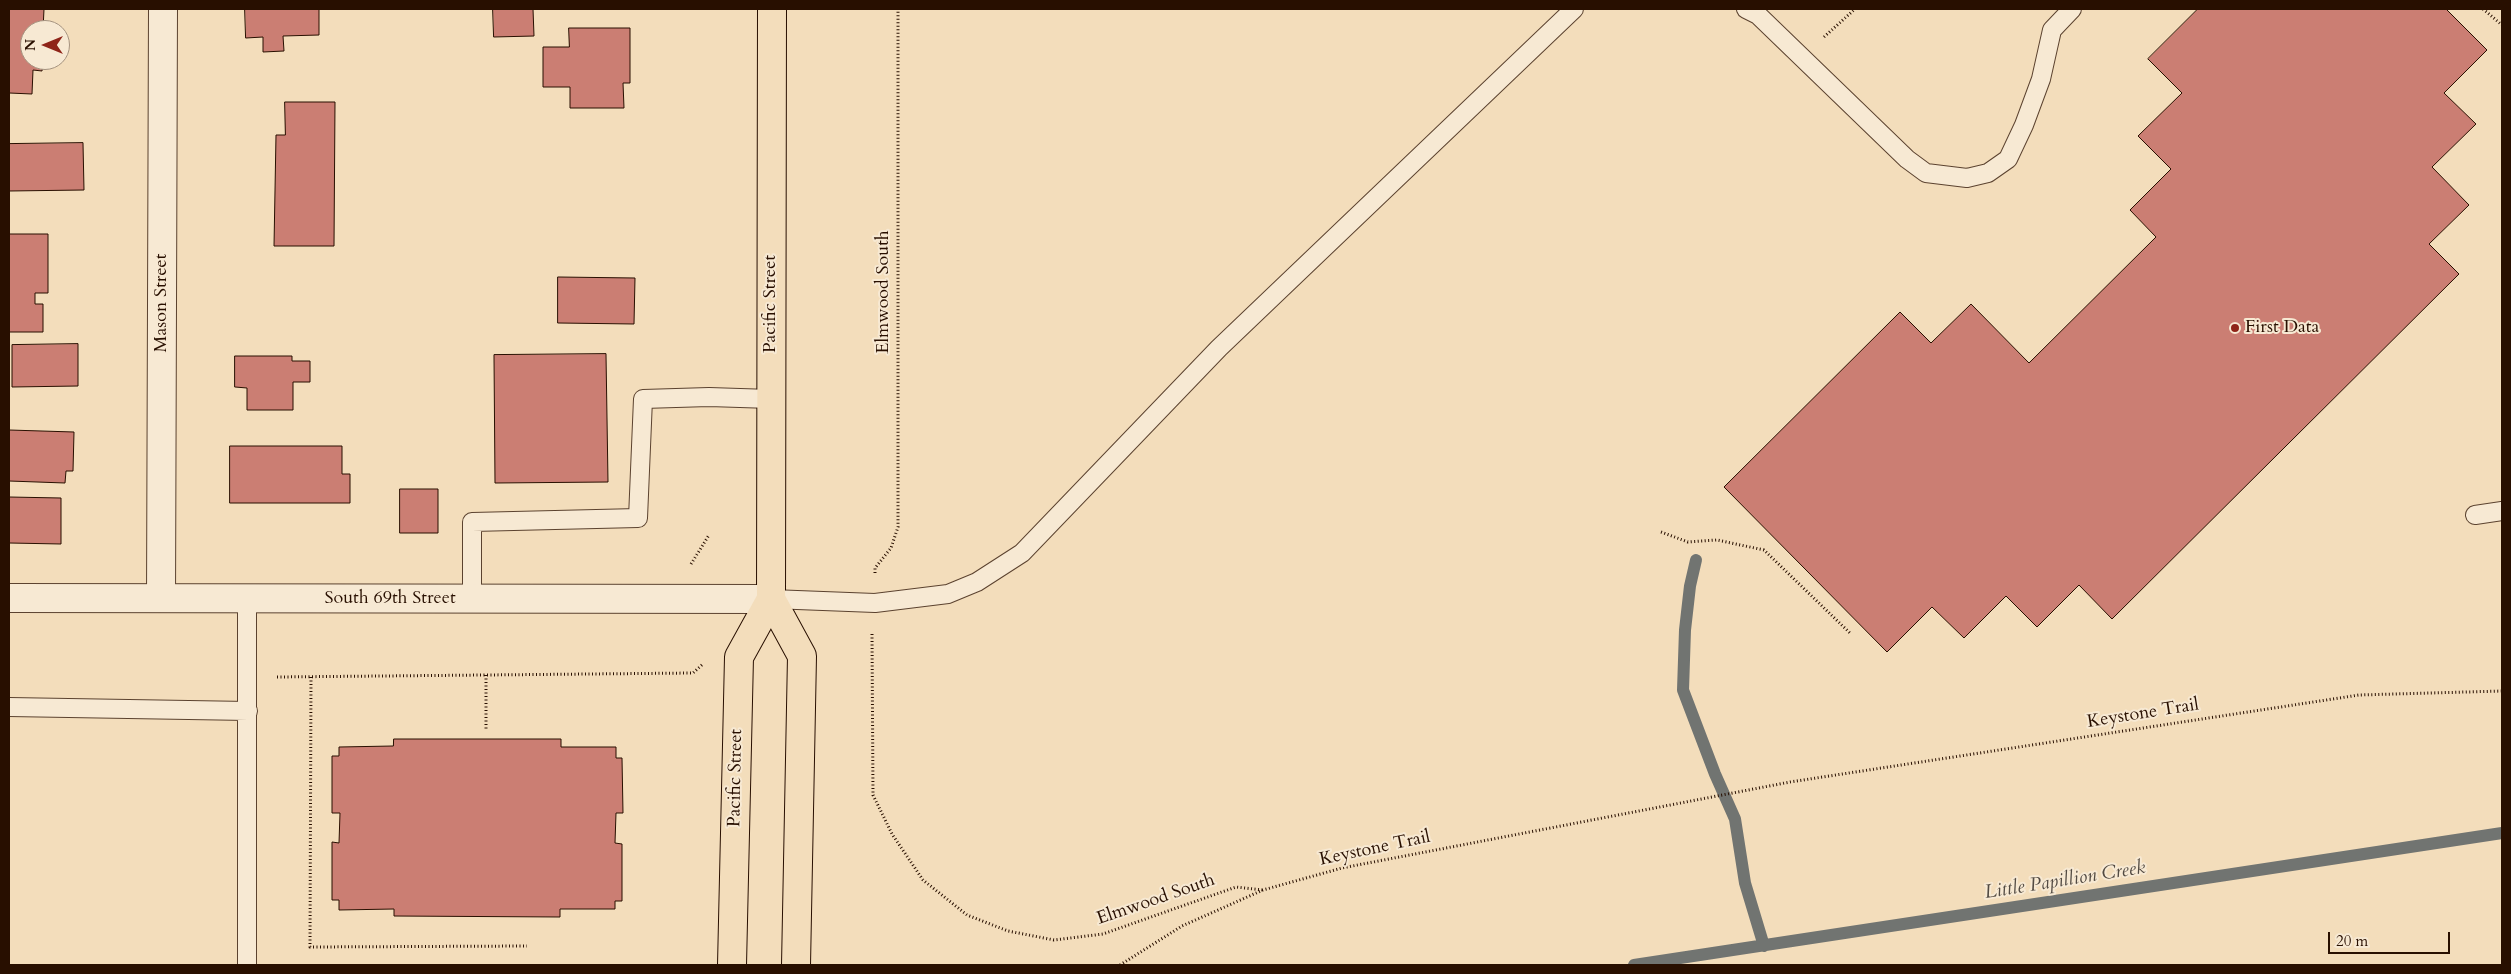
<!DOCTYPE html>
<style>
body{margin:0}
#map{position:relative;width:2511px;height:974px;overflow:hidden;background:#f3ddbb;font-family:Cardo,serif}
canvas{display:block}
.frame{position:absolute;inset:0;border:10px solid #280f00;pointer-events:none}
.north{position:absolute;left:20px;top:20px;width:50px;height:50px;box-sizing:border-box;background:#f7e9d3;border:1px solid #a4927f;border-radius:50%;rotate:270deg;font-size:14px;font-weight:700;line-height:20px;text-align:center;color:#280f00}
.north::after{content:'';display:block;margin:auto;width:18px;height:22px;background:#8f2418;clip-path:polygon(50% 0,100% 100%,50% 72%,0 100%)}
.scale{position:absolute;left:2328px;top:932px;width:122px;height:22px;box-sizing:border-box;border:2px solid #280f00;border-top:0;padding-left:6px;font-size:15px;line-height:18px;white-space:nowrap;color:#280f00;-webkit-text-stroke:4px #f7e9d3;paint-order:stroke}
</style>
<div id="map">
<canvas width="2511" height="974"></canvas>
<div class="frame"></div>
<div class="north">N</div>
<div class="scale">20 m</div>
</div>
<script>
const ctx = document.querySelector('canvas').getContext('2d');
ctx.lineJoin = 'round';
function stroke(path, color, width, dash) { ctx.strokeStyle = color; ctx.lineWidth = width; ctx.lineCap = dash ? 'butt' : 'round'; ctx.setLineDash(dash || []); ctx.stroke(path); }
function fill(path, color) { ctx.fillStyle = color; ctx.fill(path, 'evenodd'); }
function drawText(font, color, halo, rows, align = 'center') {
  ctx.font = font + ' Cardo,serif'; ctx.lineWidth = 4; ctx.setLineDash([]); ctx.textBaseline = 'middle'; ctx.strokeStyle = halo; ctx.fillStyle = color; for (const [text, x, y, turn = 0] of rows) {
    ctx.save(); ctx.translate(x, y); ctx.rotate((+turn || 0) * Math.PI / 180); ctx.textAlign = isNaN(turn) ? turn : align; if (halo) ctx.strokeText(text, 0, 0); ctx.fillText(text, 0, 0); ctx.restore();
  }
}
const stream = new Path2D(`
 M1696,560L1690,586L1685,630L1683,690L1715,774L1735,819L1745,883L1764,946
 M1634,965C1924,923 2212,875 2502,833`);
const building = new Path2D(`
 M9,9H44L43,30H30V60H43L42,71L33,70L32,94L9,93Z
 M245,9H319V35L283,36L284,51L263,52V37L246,38Z
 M493,9H533L534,36L494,37Z
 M2198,9H2446L2487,50L2444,93L2476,124L2432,167L2469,205L2429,244L2459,274L2112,619L2079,585L2037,627L2006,596L1964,638L1932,607L1887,652L1724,487L1900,312L1931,343L1971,304L2029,363L2156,237L2130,210L2171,169L2138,136L2182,93L2148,59Z
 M569,28H630V83H623L624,108H570V87H543V47H569Z
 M285,102H335L334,246H274L276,135H285Z
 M83,143L84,190L9,191V144Z
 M9,234H48V293H35V304H43V332H9Z
 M558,277L635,278L634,324L558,323Z
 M78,344V386L12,387V345Z
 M606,354L608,482L495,483L494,355Z
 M235,356H292V361H310V382H293V410H247V388L235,387Z
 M9,430L74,432L73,471H66L65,483L9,481Z
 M230,446H342V474H350V503H230Z
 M400,489H438V533H400Z
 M9,497L61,498V544L9,543Z
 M394,739H561V747H616V758H622L623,813H616L615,843L622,844V901H615V909H560V917L394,916V909L339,910V900H332V842L339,843L340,813H332V756H339V747L393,746Z`);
const path = new Path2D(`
 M2483,9L2502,25
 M1824,37L1855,9
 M1661,532L1688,542L1717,540L1764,550L1851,634
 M691,564L709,535
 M875,573V568L891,548L898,527V9
 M872,634L873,795L892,834L923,880L967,915L1008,931L1054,940L1103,934L1236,887L1263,890
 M486,675V731
 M277,677L693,673L703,664
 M311,677L310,947L527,946
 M1120,965L1182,926L1263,890L1342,868L1790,782L2359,695L2502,691`);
const service = new Path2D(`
 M1746,9L1758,15L1907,159L1926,173L1967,178L1988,173L2008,159L2024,125L2041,79L2052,30L2072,9
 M2475,515L2502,511
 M472,599V522L638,518L643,399L709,397L771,399
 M771,599L875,603L948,594L977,582L1022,553L1219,348L1574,9
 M9,707L248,711
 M247,965V599`);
const minor = new Path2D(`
 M9,598L771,599
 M161,598L163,9`);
const primary = new Path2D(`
 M772,9L771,599L802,656L796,965
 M732,965L739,657L771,599`);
const markers = [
 [2235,328,5,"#8f2418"]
];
const streetNames = [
 ["Elmwood South",884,292,-90],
 ["Mason Street",162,303,-90],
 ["Pacific Street",771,304,-90],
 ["South 69th Street",390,599],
 ["Keystone Trail",2143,714,-9],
 ["Pacific Street",736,778,-89],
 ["Keystone Trail",1375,849,-12],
 ["Elmwood South",1156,900,-19]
];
const poiNames = [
 ["First Data",2245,328]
];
const waterNames = [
 ["Little Papillion Creek",2065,881,-9]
];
stroke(stream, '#717471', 12);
fill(building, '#cb7e73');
stroke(building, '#280f00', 1);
stroke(service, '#5b422f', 20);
stroke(minor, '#5b422f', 30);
stroke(primary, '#280f00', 30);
stroke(path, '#280f00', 3, [1, 2.5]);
stroke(service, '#f7e9d3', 18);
stroke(minor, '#f7e9d3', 28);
stroke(primary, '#f3ddbb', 28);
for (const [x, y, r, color] of markers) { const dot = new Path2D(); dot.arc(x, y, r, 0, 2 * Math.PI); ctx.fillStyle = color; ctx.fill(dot); stroke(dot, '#f7e9d3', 2); }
drawText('18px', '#280f00', '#f7e9d3', streetNames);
drawText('18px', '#280f00', '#f7e9d3', poiNames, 'left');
drawText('italic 19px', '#524a42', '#f7e9d3', waterNames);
</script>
